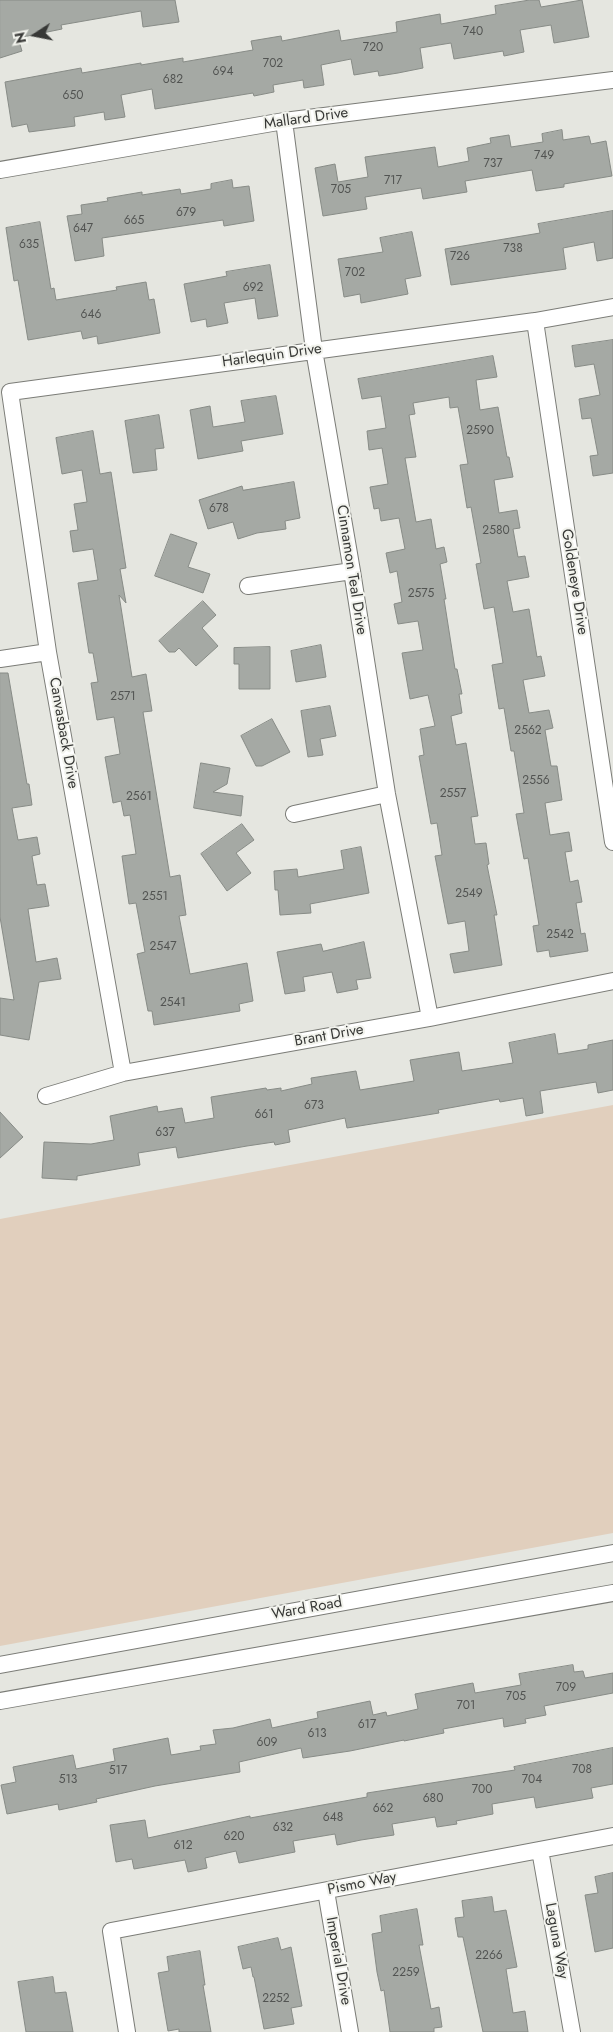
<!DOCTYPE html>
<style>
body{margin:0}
#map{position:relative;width:613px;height:2032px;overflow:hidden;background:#e5e6e0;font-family:Jost,sans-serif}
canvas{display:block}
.north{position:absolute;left:10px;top:10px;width:50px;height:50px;-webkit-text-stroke:4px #f2f3ed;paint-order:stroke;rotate:259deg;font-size:14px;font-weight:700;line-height:20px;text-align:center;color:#373836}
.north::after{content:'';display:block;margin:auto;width:18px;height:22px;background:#373836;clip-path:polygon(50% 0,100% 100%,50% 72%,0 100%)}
</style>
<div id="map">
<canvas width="613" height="2032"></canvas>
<div class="north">N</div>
</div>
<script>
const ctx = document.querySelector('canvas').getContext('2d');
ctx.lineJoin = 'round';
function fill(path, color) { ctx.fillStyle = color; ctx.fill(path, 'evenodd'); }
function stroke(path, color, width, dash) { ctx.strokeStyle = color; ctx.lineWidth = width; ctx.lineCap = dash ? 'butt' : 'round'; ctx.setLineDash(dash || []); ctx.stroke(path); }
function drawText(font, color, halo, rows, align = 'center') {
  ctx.font = font + ' Jost,sans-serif'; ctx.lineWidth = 4; ctx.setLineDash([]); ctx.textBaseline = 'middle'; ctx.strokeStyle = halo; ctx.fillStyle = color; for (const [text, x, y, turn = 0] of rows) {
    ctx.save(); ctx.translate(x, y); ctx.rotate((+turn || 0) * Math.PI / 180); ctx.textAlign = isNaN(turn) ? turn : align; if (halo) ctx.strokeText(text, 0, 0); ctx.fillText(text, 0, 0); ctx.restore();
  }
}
const green = new Path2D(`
 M613,1105V1533L0,1646V1219Z`);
const building = new Path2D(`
 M0,0H175L179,22L143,27L141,11L61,25L62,29L18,38L22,51L0,58Z
 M530,0H539L541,7L582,0L589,37L554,43L551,25L520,30L524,52L504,56L503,51L454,59L451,43L420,48L423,68L398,73L379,76L378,71L354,75L351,59L321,65L324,85L304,88L303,80L273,85L274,92L254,96L253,93L155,109L152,89L121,95L125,117L105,120L104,112L74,117L75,126L29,132L27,124L12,127L5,82L81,68L82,73L141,63V65L183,58V62L253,50L251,41L281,36L282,41L339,30L341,41L397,32L396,22L440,14L441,24L496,14L495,6Z
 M562,130L563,140L589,136L591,144L606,141L612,176L564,184V187L536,191L532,170L465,181L467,192L423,199L421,188L365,197L367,209L323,216L315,168L335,164L338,182L368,177L365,157L435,147L438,167L469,161L467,148L491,143L490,138L509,135L511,147L543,142L542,134Z
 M232,180L233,188L249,186L254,221L224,226L223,220L102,238L104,256L75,261L67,216L82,214L81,205L108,201L107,198L142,192V195L180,189L181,194L211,189V184Z
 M613,211V258L597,261L594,242L563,248L566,269L451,285L445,249L540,233L538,224Z
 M40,222L51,289L54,288L56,300L117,290L116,287L146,282L149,300L154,299L160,333L98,344L97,336L83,339L81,331L28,340L18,280L14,281L6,228Z
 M412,232L421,276L405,279L408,294L361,303L360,294L344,297L338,259L383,252L380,238Z
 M270,265L278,316L258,319L255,298L224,303L228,323L207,327L206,319L191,322L184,284L227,276L226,272Z
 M613,340V473L593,476L590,456L598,455L591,418L582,419L579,399L600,395L594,364L575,367L572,346Z
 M493,356L497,377L476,380L480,410L498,407L507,457H509L513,477L494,480L499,513L517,510L520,528L513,529L518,557L525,556L529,577L507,581L513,612L529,609L537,657L541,656L545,676L523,680L529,713L549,710L553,728L545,730L551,766H557L562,800L545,803L550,835L569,832L572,851L565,852L570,882L578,880L582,902L576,903L581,934L585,933L588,951L550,957L549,950L537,952L533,926L539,925L528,858L524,859L516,814L524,813L514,751H511L504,708L499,709L492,665L503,663L494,607L484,609L476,564L481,563L471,507L467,508L460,465L468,464L458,407L450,408L449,397L413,403L415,414L409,415L416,457L405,458L416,522L431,519L436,549L444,547L447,562L440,564L446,599H444L455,669H457L462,694H459L462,713L451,716L456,745L466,743L478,816L471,817L475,844L486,843L489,864L487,865L497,915H494L502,965L454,973L450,954L469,951L465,921L448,924L435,856L442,855L437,823L431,824L419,756L424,755L420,729L435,726L428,695L410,699L402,653L423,650L418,621L398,624L394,604L402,602L397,571L390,573L386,553L405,549L399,518L381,521L379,508L374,509L370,487L388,484L382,448L369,450L367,431L386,428L381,396L362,399L358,379Z
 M276,396L283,434L241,441L243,451L198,459L190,410L210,406L213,427L245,422L241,401Z
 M159,415L164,448L155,449L157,470L133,473L125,421Z
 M93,431L100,474L111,472L126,568L120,569L126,603L119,595L132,677L146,674L152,711L143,712L170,877L180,875L186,915L179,916L190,974L247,963L253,1001L239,1004L240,1011L154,1025L152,1011H148L137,954L145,952L136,903L129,904L122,856L136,854L130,815L124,816L121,801L113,803L105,757L120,754L114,717L97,720L91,683L98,682L93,653H89L78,583L98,580L93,549L73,552L70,531L78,530L74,504L87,502L82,470L62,474L56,438Z
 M294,482L300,518L285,521L286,529L257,533L238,539L233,522L208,529L199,500L242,486L243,490Z
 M171,534L197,543L188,567L210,574L203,593L155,576Z
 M203,601L216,615L202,628L218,646L196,666L179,648L175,652H169L159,641Z
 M321,645L326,677L296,682L291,651Z
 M270,647V689H239V664H234V648Z
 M0,673H8L27,784H29L32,805L12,808L18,840L37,837L40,854L32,856L37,885L45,884L49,906L28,909L36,962L57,958L61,979L39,982L29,1040L0,1035V998L14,1000L0,917Z
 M330,706L336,736L320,739L323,755L308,757L301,711Z
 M272,719L290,752L262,766H256L241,736Z
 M201,763L230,768L227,784L213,792L243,796L241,816L194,808Z
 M242,824L254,840L236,853L251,873L227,891L201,854Z
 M361,847L369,893L310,904L311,913L280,915L278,890H275L274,871L297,869L298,877L344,869L341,851Z
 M364,942L371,978L356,980L358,989L337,993L332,972L303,977L305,991L285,994L277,952L321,944L323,951Z
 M555,1034L558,1054L588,1049V1045L613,1040V1090L598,1093L596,1082L540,1091L543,1113L526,1116L523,1098L500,1102L499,1099L438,1110L439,1113L347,1128L345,1118L288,1130L290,1142L275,1145L274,1142L247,1146L178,1158L176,1147L138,1153L140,1165L77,1176V1180L42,1178L44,1142L91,1144L114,1140L110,1116L157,1106L158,1112L182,1108L185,1123L214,1118L211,1097L266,1088L267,1090L281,1088V1091L312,1084L311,1078L356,1071L360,1090L414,1081L410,1060L459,1052L462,1071L482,1068L513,1063L509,1043Z
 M0,1112L23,1137L0,1158Z
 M573,1665L574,1672L583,1671L585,1678L613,1673V1693L544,1706L546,1715L525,1719L526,1723L504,1727L503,1718L443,1729L444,1733L404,1741V1740L350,1751L303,1758L301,1748L239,1762L240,1772L155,1786L96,1799L97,1802L59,1810L58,1804L7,1814L1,1785L16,1782L13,1767L73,1755L76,1769L115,1761L113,1749L168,1738L171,1755L201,1750L200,1746L216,1744L213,1730L233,1728L270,1719L272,1728L318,1718L317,1712L370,1701L373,1715L386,1712L387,1716L418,1709L415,1694L473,1683L475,1693L521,1685L519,1674Z
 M613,1748V1784L591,1788L593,1798L536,1808L534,1797L492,1804L493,1814L456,1821L457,1824L437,1827L435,1817L392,1824L394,1835L361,1840L337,1845L335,1834L293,1841L295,1852L239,1863L236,1851L205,1858L207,1868L188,1872L185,1860L134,1869L132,1859L116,1862L110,1825L145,1820L148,1838L250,1816V1818L367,1797V1793L515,1770L514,1767Z
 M613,1873V1948L595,1952L585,1895L598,1893L595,1877Z
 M492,1897L494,1912L506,1910L517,1967L506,1969L513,2013L525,2011L528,2032H483L463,1937H458L455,1918L464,1917L462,1901Z
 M417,1909L423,1945H419L431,2009L439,2007L442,2027L434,2028V2032H390L384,1990L381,1991L377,1972L372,1934L382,1932L380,1916Z
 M278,1938L281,1950L291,1947L302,2006L291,2008L294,2024L264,2029L254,1977H253L251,1967L243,1969L238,1947Z
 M200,1951L205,1985H203L211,2032H179V2029L168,2031L158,1973L169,1971L167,1957Z
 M53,1977L55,1993L66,1992L73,2032H26L18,1982Z`);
const minor = new Path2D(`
 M284,121L314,350L352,571L387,794L430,1018
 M0,170L284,121L613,80
 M535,321L613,842
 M248,586L352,571
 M0,659L48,652
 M294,814L387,794
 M123,1073L48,652L10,392L535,321L613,307
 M46,1096L123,1073L430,1018L613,981
 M0,1665L613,1553
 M0,1701L613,1593
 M540,1850L572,2032
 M326,1891L350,2032
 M127,2032L111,1931L613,1836`);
const numberNames = [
 ["740",473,32],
 ["720",373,48],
 ["702",273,64],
 ["694",223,72],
 ["682",173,80],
 ["650",73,96],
 ["749",544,156],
 ["737",493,164],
 ["717",393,181],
 ["705",341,190],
 ["679",186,213],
 ["665",134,221],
 ["647",83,229],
 ["635",29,245],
 ["738",513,249],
 ["726",460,257],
 ["702",355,273],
 ["692",253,288],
 ["646",91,315],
 ["2590",480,431],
 ["678",219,509],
 ["2580",496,531],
 ["2575",421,594],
 ["2571",123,697],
 ["2562",528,731],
 ["2556",536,781],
 ["2557",453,794],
 ["2561",139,797],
 ["2549",469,894],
 ["2551",155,897],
 ["2542",560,935],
 ["2547",163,947],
 ["2541",173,1003],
 ["673",314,1106],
 ["661",264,1115],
 ["637",165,1133],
 ["709",566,1688],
 ["705",516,1697],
 ["701",466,1706],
 ["617",367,1725],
 ["613",317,1734],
 ["609",267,1743],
 ["708",582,1770],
 ["517",118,1771],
 ["513",68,1780],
 ["704",532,1780],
 ["700",482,1790],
 ["680",433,1799],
 ["662",383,1809],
 ["648",333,1818],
 ["632",283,1828],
 ["620",234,1837],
 ["612",183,1846],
 ["2266",489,1956],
 ["2259",406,1973],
 ["2252",276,1999]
];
const streetNames = [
 ["Mallard Drive",306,119,-8],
 ["Harlequin Drive",272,356,-8],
 ["Cinnamon Teal Drive",351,570,81],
 ["Goldeneye Drive",574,582,81],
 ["Canvasback Drive",63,733,80],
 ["Brant Drive",329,1036,-10],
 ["Ward Road",307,1609,-10],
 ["Pismo Way",362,1884,-11],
 ["Laguna Way",556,1941,80],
 ["Imperial Drive",338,1961,80]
];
fill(green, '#e1cfbd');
fill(building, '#a5a9a4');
stroke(building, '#878b86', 1);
stroke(minor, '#7b7c77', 18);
stroke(minor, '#fff', 16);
drawText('12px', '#525452', null, numberNames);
drawText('15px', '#373836', '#f2f3ed', streetNames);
</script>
